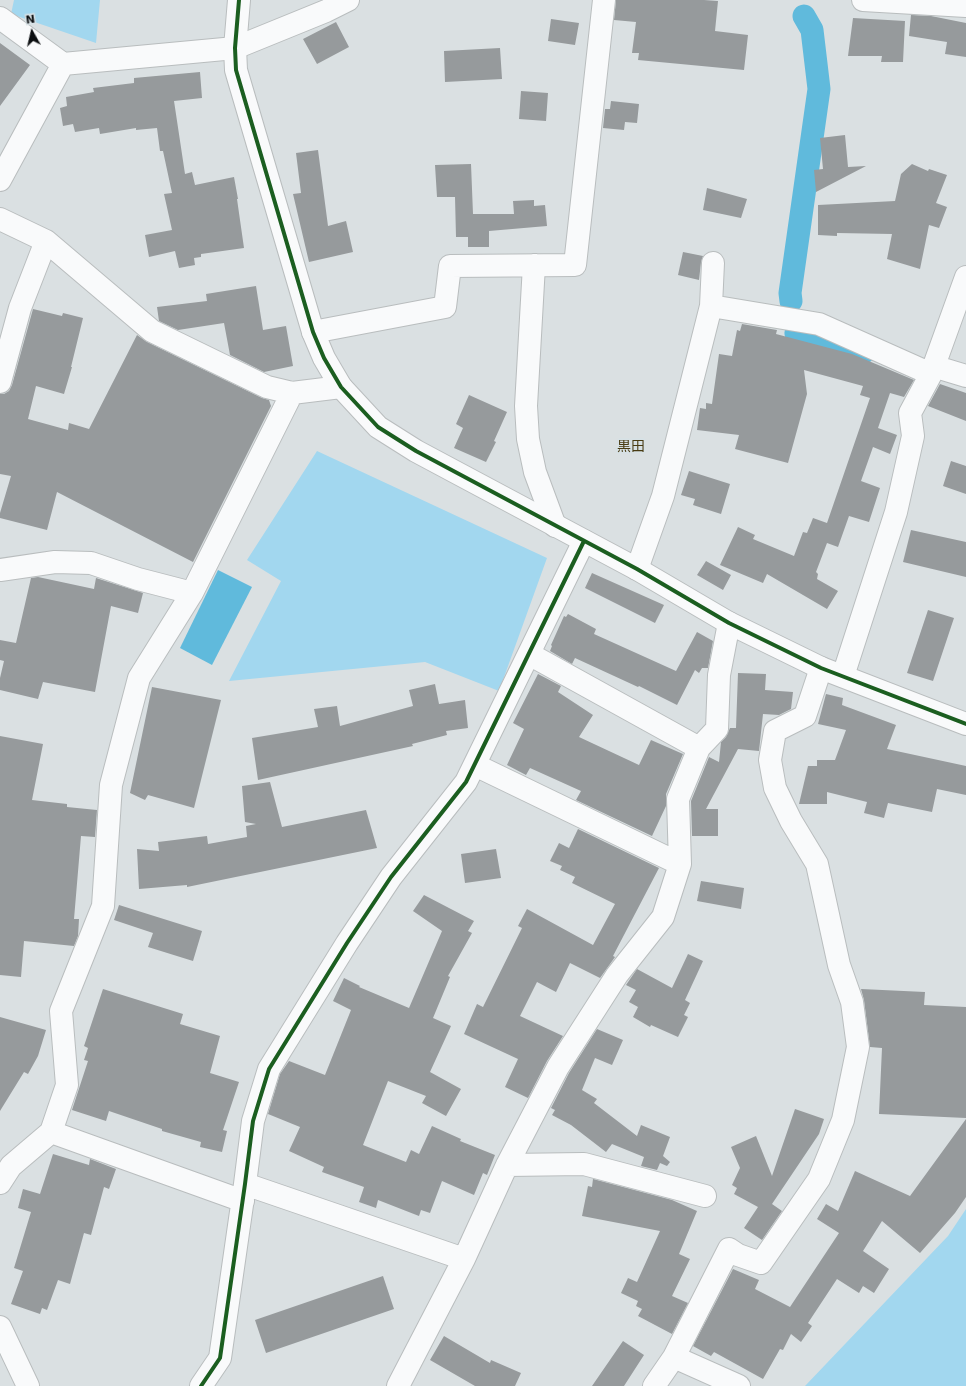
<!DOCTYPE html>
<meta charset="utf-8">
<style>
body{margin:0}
#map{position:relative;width:966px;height:1386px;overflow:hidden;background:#dae0e2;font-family:"DejaVu Sans",sans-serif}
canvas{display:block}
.north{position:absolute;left:12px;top:12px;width:40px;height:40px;-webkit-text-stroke:3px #d7e1e5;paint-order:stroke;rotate:352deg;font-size:11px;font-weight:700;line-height:16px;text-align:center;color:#0b0e10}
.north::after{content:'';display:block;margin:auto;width:14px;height:18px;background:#0b0e10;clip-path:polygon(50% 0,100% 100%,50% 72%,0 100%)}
</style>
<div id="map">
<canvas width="966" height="1386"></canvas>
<div class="north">N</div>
</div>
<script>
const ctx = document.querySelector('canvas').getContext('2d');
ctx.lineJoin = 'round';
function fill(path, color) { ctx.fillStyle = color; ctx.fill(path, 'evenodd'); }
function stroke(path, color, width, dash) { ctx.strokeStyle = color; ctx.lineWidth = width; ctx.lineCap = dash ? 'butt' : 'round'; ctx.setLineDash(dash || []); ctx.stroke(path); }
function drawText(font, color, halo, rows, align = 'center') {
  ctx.font = font + ' "DejaVu Sans","Noto Sans JP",sans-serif'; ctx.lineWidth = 3.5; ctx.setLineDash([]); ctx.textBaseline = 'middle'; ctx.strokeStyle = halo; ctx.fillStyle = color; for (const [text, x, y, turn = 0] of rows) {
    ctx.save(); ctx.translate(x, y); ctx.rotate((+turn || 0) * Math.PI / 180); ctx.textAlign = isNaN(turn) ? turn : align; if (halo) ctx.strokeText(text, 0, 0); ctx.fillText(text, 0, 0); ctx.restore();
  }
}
const green = new Path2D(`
 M14,0H100L96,43L11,14Z
 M317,451L547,558L499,691L425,662L229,681L281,581L247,560Z
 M966,1209V1386H805L948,1236Z`);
const water = new Path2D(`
 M218,570L252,587L212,665L180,648Z`);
const canal = new Path2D(`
 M791,301L790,293L819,89L812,30L804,16
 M796,333L844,345L864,352`);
const building = new Path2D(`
 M616,0H704L718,1L715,31L748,35L744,70L638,60L639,53H632L636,22L614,20Z
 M911,15L931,16L966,23V57L945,54L947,42L909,36Z
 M853,18L905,21L903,62H881L882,56H848Z
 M551,19L579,23L575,45L548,41Z
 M336,22L349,47L317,64L303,39Z
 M0,43L30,65L0,106Z
 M500,48L502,79L445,82L444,51Z
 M200,72L202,98L174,101L185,174L192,172L195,185L234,177L238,199H237L244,248L201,254V257L194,258L195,265L179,268L175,251L149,257L145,235L172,230L164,194L172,193L163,151H160L157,128L136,130V128L100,134L99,128L75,132L73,124L63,126L60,108L67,106L66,97L94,92L93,88L134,83V78Z
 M521,91L548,93L546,121L519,119Z
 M611,101L639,104L637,123L625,122L624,130L603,128L605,109H610Z
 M845,135L848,167L866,166L816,192L814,170L823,169L820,138Z
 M318,150L328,226L346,221L353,252L309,262L293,194L301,193L296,153Z
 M471,164L473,214H514L513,201L534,200V206L545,205L547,226L489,231V247H468V237H456L455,197H437L435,165Z
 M912,164L928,171L929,169L947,175L936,203L947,207L939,228L929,225L920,269L887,259L892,234L837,233V236L818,235V205L895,201L901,174Z
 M707,188L747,199L741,218L703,210Z
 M683,252L703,256L701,262L699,280L678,275Z
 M256,286L263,330L286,326L293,366L264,372L230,355L224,323L178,330L159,321L157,307L207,301L206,294Z
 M33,309L62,316L63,313L83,318L71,367H72L64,394L36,386L28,419L68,430L69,423L89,429L137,335L147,342L262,398L269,400L271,406L193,562L57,492L47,530L0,518V513L11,476L0,474V394H4L9,391L12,385Z
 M742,324L777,330L776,334L852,354L914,380L904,397L890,393L878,428L897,435L890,454L873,447L861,481L880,488L869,522L849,516L838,547L827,543L816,572L818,574L817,579L838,591L827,609L767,574L763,583L720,565L738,527L755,535L753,539L794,556L803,532L807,533L813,518L827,523L870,398L860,395L863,386L804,370L807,394L788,463L735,449L739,435L697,430L700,408L706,409V403L712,404L719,354L732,356L737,330L740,331Z
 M940,384L966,393V421L928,406Z
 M469,395L507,412L494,441L496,442L486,462L454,448L463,428L456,424Z
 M951,461L966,466V494L943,486Z
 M689,471L730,484L721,514L693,505L695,499L681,495Z
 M911,530L966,542V577L903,562Z
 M706,561L731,575L723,590L697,575Z
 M592,573L664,605L655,623L585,588Z
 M38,577L94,589L96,578L143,593L138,613L111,606L95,692L43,682L38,699L0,690V678L4,661L0,660V640L16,643L31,578Z
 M928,610L954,618L933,681L907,673Z
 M568,614L596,629L594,634L676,671L697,632L713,641L708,668H702L699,673L695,670L677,705L639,686L638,687L575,658L572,664L550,651L552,646L551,645L564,616L566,617Z
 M738,673L766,674L765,690L793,692L791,709L779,715L763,714L759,751L738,749L706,809H718V836H692L691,801L709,757L719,762L721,742L726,737L730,728H736Z
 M538,674L561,686L558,692L593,715L579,737L639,765L651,740L683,754L666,794V806L652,836L576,800L581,791L530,768L526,775L507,765L524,729L513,723Z
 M435,684L439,704L465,700L468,728L446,731L447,735L412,744L413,746L258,780L252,738L318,727L314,709L337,706L340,726L413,706L409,690Z
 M152,687L221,700L194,808L148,795L145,800L130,793Z
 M826,694L843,698L842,705L896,725L887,749L966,766V795L937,789L932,812L888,803L884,818L864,813L867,802L827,792V804H799L808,766H817V760H835L846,730L818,724Z
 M0,736L43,744L32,800L67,804V807L97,810L95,837L81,836L74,919H79L78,936L74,946L24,941L21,977L0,975Z
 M270,782L282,827L366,810L377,848L187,887V885L139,889L137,849L159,851L158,842L207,836L208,844L247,837L246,826L256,824L245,822L242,786Z
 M578,829L659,868L613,956L615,957L600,978L570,963L556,992L537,982L520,1016L563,1036L547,1061L528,1098L505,1087L518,1059L464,1034L477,1004L483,1007L522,928L518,926L527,909L593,945L615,904L572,883L575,877L560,870L562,866L550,861L559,843L569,848Z
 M496,849L501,878L465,883L461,854Z
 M701,881L744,888L741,909L697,901Z
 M424,895L474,921L468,931L472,933L448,976L450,977L433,1018L451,1026L430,1072L461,1089L446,1116L422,1103L426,1096L388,1081L363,1145L406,1162L411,1150L419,1154L432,1126L461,1139L460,1141L495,1155L487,1175L483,1173L474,1195L442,1181L430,1213L421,1210L419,1216L378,1200L376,1208L359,1202L364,1187L322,1172L324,1167L289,1151L300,1127L268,1114L280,1074L289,1061L325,1075L351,1010L333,1001L344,978L360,986L359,987L409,1008L442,931L413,911Z
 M119,905L202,931L193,961L148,947L153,933L114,920Z
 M688,954L703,961L685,1000L690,1003L684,1015L688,1017L678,1037L651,1025L650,1027L633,1017L638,1007L629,1002L636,990L626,985L637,969L672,988Z
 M103,989L183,1014L180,1024L220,1036L210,1073L239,1082L223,1130L227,1131L222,1152L200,1147L201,1142L162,1131V1129L109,1111L106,1121L72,1110L88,1061L84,1060L88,1048L84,1046Z
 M861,989L925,992L924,1005L966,1007V1118L879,1114L882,1048L870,1047L864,1000Z
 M0,1017L46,1030L38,1056L28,1074L24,1072L0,1111Z
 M597,1029L623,1040L612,1065L595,1058L582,1090L597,1099L594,1103L637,1136L641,1125L670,1137L663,1156L670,1162L667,1166L660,1163L657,1170L641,1166L644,1157L612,1144L606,1152L571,1125L552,1115L555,1110L551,1108L569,1073Z
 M795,1109L824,1119L819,1134L772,1204L782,1211L762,1240L744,1228L758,1207L734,1194L737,1188L732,1185L740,1168L731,1147L756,1136L772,1176Z
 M966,1119V1197L955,1213L920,1253L882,1221L863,1251L889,1269L874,1293L863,1286L859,1293L837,1279L808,1323L812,1326L801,1342L791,1334L783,1350L780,1349L763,1379L714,1352L711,1356L693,1346L733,1269L759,1280L755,1289L790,1307L839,1233L817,1219L826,1204L838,1211L855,1171L910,1196Z
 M53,1154L89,1165L90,1159L116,1169L109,1189L104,1187L91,1235L84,1233L70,1284L58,1280L47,1310L42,1308L40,1314L11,1304L23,1271L14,1268L31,1212L18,1208L23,1189L40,1194Z
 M593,1179L672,1200L697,1211L679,1254L690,1259L672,1296L688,1303L672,1334L638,1316L642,1309L636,1306L638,1301L621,1293L628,1278L637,1282L660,1231L582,1216L588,1186L592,1187Z
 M383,1276L394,1309L266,1353L255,1320Z
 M444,1336L490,1363L491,1360L521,1373L515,1386H475L430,1360Z
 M623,1341L644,1355L624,1386H592Z`);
const street = new Path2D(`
 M863,0L966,6
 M0,18L63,64L235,48L326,11L348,0
 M0,180L63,64
 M0,219L46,241L152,331L267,387L292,393L341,387
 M534,265L526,406L528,439L535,472L555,526
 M711,306L713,263
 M313,332L445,307L450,266L575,265L604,0
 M933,366L966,376
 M0,382L20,308L46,241
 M637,569L663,496L711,306L819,324L931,374
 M0,570L55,562L91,563L138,579L192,593
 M529,654L699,748
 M843,676L896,512L913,436L910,413L931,374L966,277
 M475,765L680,864
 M51,1132L243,1201
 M507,1165L584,1164L705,1196
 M0,1183L11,1166L51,1132L67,1085L61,1011L103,906L111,785L139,678L192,593L292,393
 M245,1184L464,1259
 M0,1327L28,1386
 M674,1357L739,1386
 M201,1386L220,1358L245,1184L253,1121L269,1069L347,943L391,877L466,782L584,541
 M398,1386L464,1259L507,1165L558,1067L617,975L663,917L680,864L678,799L699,748L717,729L719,675L729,623
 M654,1386L674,1357L729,1249L738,1255L761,1263L819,1179L843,1120L858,1047L852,1002L839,965L817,864L791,821L775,788L770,760L775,731L805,716L821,668`);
const secondary = new Path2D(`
 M239,0L235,48L236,70L313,332L324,358L341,387L378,427L416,451L637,569L729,623L821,668L966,724`);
const cycleway = new Path2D(`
 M239,0L235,48L236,70L313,332L324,358L341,387L378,427L416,451L637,569L729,623L821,668L966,724
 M201,1386L220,1358L245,1184L253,1121L269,1069L347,943L391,877L466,782L584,541`);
const quarterNames = [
 ["黒田",631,447]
];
fill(green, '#a2d7ef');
fill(water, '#60badc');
stroke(canal, '#60badc', 23);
fill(building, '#969a9c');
stroke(street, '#b9bdbe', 24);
stroke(secondary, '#b9bdbe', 24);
stroke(street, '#f9fafb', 22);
stroke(secondary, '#f9fafb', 22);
stroke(cycleway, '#1b5e20', 4);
drawText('14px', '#483b12', '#d7e1e5', quarterNames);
</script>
